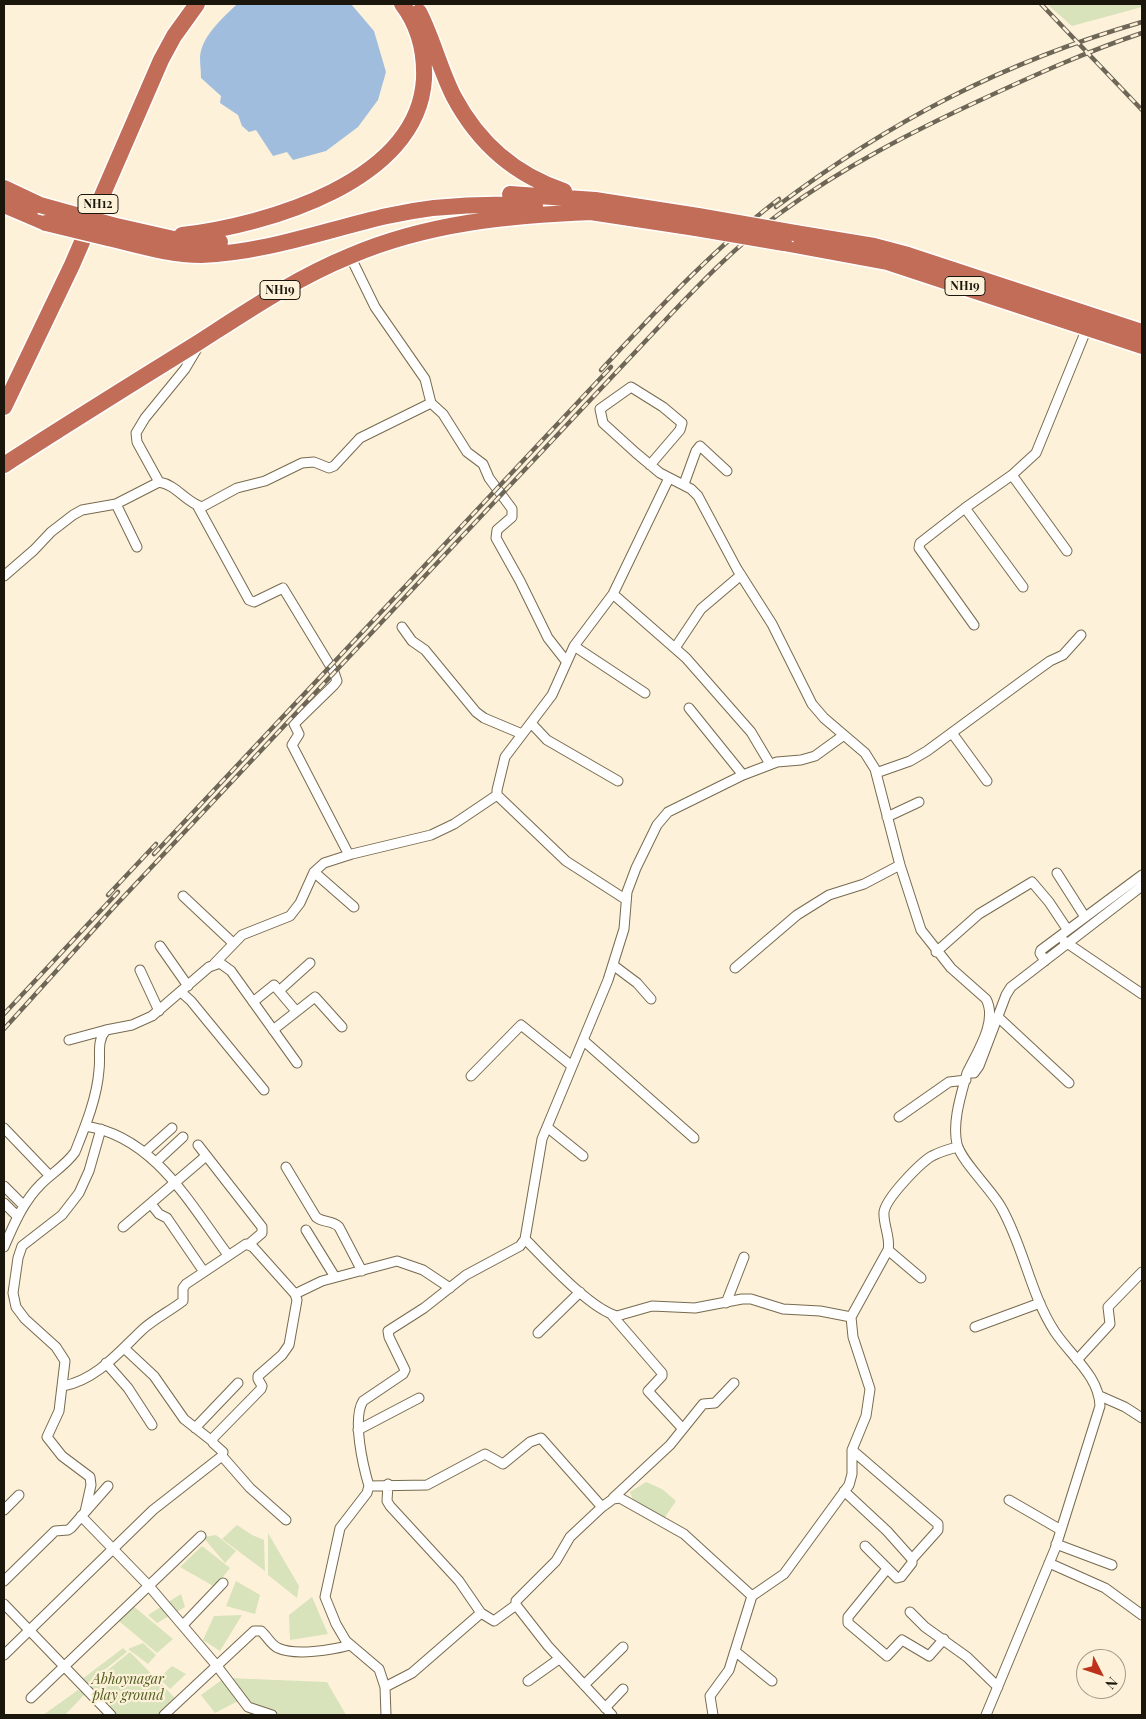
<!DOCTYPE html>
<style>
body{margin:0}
#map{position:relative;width:1146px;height:1719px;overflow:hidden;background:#fdf2d9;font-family:"Playfair Display",serif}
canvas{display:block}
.frame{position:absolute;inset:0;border:5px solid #1b160c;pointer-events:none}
.north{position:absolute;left:1076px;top:1649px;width:50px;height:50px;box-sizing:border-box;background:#fdf2d9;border:1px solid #a39a87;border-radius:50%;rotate:131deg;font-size:14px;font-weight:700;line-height:20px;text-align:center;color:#1b160c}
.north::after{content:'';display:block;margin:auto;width:18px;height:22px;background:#bd321b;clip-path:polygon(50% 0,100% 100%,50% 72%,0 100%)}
</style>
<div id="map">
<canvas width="1146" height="1719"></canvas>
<div class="frame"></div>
<div class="north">N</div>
</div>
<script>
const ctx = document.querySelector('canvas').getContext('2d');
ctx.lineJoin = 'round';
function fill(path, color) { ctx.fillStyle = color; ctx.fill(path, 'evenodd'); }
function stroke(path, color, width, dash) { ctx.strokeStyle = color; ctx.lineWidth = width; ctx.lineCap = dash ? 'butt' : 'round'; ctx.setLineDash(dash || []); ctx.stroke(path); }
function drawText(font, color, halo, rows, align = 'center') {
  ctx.font = font + ' "Playfair Display",serif'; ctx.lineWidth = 4.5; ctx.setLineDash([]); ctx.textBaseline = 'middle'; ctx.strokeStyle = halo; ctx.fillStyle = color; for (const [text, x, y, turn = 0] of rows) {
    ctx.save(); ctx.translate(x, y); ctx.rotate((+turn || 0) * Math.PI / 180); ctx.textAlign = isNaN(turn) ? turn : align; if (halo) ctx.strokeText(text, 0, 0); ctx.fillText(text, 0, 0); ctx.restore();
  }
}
const green = new Path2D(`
 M1047,4H1142V7L1072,26Z
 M646,1482L662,1489L676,1501L663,1520L634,1503L630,1492Z
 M237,1525L252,1535L264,1540L265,1571L222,1539Z
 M268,1533L299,1586L297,1598L268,1575Z
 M216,1535L236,1551L225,1563L203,1537Z
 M202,1546L230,1568L215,1587L180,1567Z
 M236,1581L260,1595L255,1614L226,1606Z
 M181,1594L185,1607L157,1623L148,1615Z
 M312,1597L328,1634L290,1640L289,1615Z
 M132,1605L173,1639L157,1653L119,1621Z
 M242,1615L220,1651L203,1640L214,1616Z
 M143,1643L156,1655L148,1664L128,1649Z
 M123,1648L127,1652L88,1683L81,1680Z
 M130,1652L175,1698L158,1715H114L88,1686Z
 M172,1666L186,1674L170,1689L159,1678Z
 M228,1678L327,1682L346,1715H250Z
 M223,1679L240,1700L215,1713L201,1695Z
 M78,1690L85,1694L65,1715H43Z`);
const water = new Path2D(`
 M237,4H351L374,31L386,72L378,100L358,127L326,151L293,160L287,152L273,156L256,130L249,132L242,126L238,115L220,103L221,96L201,78C201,71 200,65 200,58C201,36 223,18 237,4Z`);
const street = new Path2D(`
 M350,256L375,307L425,379L431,403L443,414L467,452L483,464L489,478L512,509V517L497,530L496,538L520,581L548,638L566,661
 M650,465L680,430L682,423L663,407L631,387L600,409L603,423L636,453L660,473L691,489L698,496L737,569L772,624L812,704L824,718L865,753L875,769L900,865L921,930L951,968L986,999C998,1021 977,1052 967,1073H974L979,1066L1006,995L1011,987L1142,886
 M1012,475L1067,551
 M159,482L137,442L136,433L145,418L185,369L198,347
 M684,484L696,451L700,446L727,471
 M116,504L137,547
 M197,505L249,600L254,602L283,588L334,672L337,681L334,685L294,724L299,734L292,745L349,855
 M965,508L1023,587
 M4,576L34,550L51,532L73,515L82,510L116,504L159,482C177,485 185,502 202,507L237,488L265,481L302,463L314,462L329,468L334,466L360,438L431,403
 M613,594L686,658L751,732L770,764
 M974,625L919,548L920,543L965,508L1012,475L1036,453L1087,328
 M402,627L412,641L425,650L476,712L484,718L522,734
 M574,646L645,693
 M675,648L701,609L741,575
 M689,708L743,775
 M531,723L547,740L618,781
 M952,733L987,781
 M876,773L910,761L927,751L1025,679L1050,661L1063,655L1081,635
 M887,817L919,802
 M314,872L354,907
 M1057,873L1085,917
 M183,896L233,943
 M625,899L566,861L497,795V790L505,757L552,695L574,646L613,594L669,478
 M1064,941L1142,994
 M160,946L188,986
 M936,952L979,914L1032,882L1049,902L1067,929
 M1045,961L1040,953L1041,950L1142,875
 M214,964L242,935L290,916L300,903L314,872L324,863L352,854L431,835L454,824L497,795
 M613,965L637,983L651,999
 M735,968L797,915L829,895L864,884L900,865
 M140,970L159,1011
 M280,990L310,963
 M181,992L191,1001L264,1090
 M253,1002L274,985L296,1011
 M998,1017L1069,1083
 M273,1030L315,997L342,1027
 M69,1040L106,1030
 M584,1041L694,1138
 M967,1073C961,1095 952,1122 957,1144C961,1161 991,1189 1001,1207C1024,1247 1030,1294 1055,1332C1071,1356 1099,1376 1100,1406L1055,1549L986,1715
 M471,1076L521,1025L572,1066
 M899,1117L949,1082L966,1080
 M85,1126C154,1136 190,1204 228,1255
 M547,1127L583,1156
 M4,1128L50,1176
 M198,1145L262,1227V1233L249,1244
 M145,1152L172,1128
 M156,1162L183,1137
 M286,1167L316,1217C323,1223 332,1220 339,1227L362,1271
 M4,1186L23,1205
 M4,1203L18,1217
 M151,1204L159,1214L167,1218L204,1272
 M123,1227L206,1156
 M306,1230L335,1277
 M525,1239C546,1260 590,1309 617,1316L652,1306L695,1308L742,1299H751L783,1309L820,1311L851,1317
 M4,1247C14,1224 23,1202 41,1184C52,1173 66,1165 75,1152C85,1127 97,1098 99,1070C101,1056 96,1041 106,1030L132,1025L152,1016L209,967L220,963L231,971L297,1063
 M888,1250L921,1278
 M295,1294L322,1281L397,1261L423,1270L450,1288
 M726,1303L744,1257
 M611,1314L662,1373V1376L648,1391L683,1429
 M975,1327L1040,1303
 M538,1333L580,1292
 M124,1348L154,1376L184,1419L212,1441
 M1077,1360L1110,1324L1108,1307L1142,1272
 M106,1363L128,1388L152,1425
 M1100,1396L1125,1407L1142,1418
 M195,1428L238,1383
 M358,1430L419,1398
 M852,1450L938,1524V1530L912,1559
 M222,1456L250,1488L286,1520
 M369,1486L427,1485L485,1454L503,1464L530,1442L541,1438L602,1507L613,1499L620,1498L684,1534L752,1596
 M844,1491L887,1531L912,1559V1563L901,1577L897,1578L865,1546
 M613,1498L670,1445L703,1404L715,1403L734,1383
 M1009,1500L1061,1530
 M602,1507L570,1537L556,1561L516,1601V1605L548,1646L612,1715
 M4,1510L19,1495
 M85,1512L91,1485L90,1477L62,1456L47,1437L59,1411L65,1361L56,1347L25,1319L16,1307L13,1293L18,1258L22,1246L62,1215L79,1193L89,1171L101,1129
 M81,1516L149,1586L217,1666L248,1707L272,1715
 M1056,1544L1112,1565
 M1049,1563L1105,1588L1142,1615
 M887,1569L848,1617V1623L887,1656L902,1640L929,1656L944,1639
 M4,1581L55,1531L68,1530L71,1528L108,1486
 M4,1604L111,1715
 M910,1612L925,1627L967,1657L998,1687
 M481,1613L494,1621L516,1605
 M183,1625L223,1583
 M736,1652L772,1681
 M4,1655L153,1510L222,1456L223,1452L213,1443V1438L261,1389L262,1386L258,1379V1376L282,1355L289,1345L297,1300L295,1294L253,1247L246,1244L186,1284L183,1288V1301C170,1311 154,1319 142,1330C119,1352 96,1380 63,1386
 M528,1681L559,1659
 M584,1685L623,1647
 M385,1687L412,1673L481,1613L459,1581L390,1506L387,1501L388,1484
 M31,1698L201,1536
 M605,1708L623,1689
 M164,1715L254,1631H261C267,1636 271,1645 278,1648C295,1656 333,1650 350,1645
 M386,1715L385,1687L379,1669L346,1641L336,1624L325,1597L340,1528L367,1493L369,1486C363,1466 352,1419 363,1401L403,1374L405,1370L389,1337L388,1331L424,1308L466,1275L520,1246L525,1239L542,1139L608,980L624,929L627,892L636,868L657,825L668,812L743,775L777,762L801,760L815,756L844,735
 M713,1715L710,1696L729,1670L752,1596L784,1574L849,1485L852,1474V1450L866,1416L870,1389L853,1337L851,1317L888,1250C891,1238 883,1225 884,1212C886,1198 920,1163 932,1156C940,1152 949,1149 958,1147`);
const highway = new Path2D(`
 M419,12C433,39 440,70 454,97C478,142 515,175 564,191
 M4,188L40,205
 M510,194L595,200L698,216
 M4,205L46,223
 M584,211L696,228
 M112,225L187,242H220
 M795,233L874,246L908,255L1142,332
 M182,235C266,225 418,182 424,79C425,52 418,25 402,4
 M108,238C138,245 170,255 201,255C264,253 326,230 387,216C436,205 486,203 535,206
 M784,243L887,262L1142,346
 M4,407L72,265L161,60L174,36L197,4
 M4,465C67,424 132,384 196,344C246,312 294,279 350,256C427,223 510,215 593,212`);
const rail = new Path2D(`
 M1041,4L1142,110
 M776,207C890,121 1004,62 1142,22
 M601,370C657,310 713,249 779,199
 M154,854L611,367
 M108,895L156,844
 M4,1014L118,892
 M4,1029L115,906L655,331C694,290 733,248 779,214C843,167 913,131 985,98C1037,74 1088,51 1142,33`);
const highwayBridge = new Path2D(`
 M40,205L112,225
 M698,216L795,233
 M46,223L108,238
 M696,228L784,243`);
const shields = [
 [98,204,40],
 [965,286,40],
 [280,290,40]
];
const shieldNames = [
 ["NH12",98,204],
 ["NH19",965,286],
 ["NH19",280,290]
];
const parkNames = [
 ["Abhoynagar",128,1680],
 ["play ground",128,1696]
];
fill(green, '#d8e2bb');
fill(water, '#a1bddd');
stroke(street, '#776a4f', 11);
stroke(highway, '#fff', 19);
stroke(street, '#fff', 9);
stroke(highway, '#c16d58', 16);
stroke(rail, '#6e6757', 4.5);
stroke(rail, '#fdf2d9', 2.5, [8]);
stroke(highwayBridge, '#fff', 19, []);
stroke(highwayBridge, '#c16d58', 16);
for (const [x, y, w] of shields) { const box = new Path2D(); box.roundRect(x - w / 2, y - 9.5, w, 19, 4); ctx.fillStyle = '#fdf2d9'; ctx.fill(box); stroke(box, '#1b160c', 1); }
drawText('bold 12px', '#1b160c', null, shieldNames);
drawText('italic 14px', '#525d20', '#fdf2d9', parkNames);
</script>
